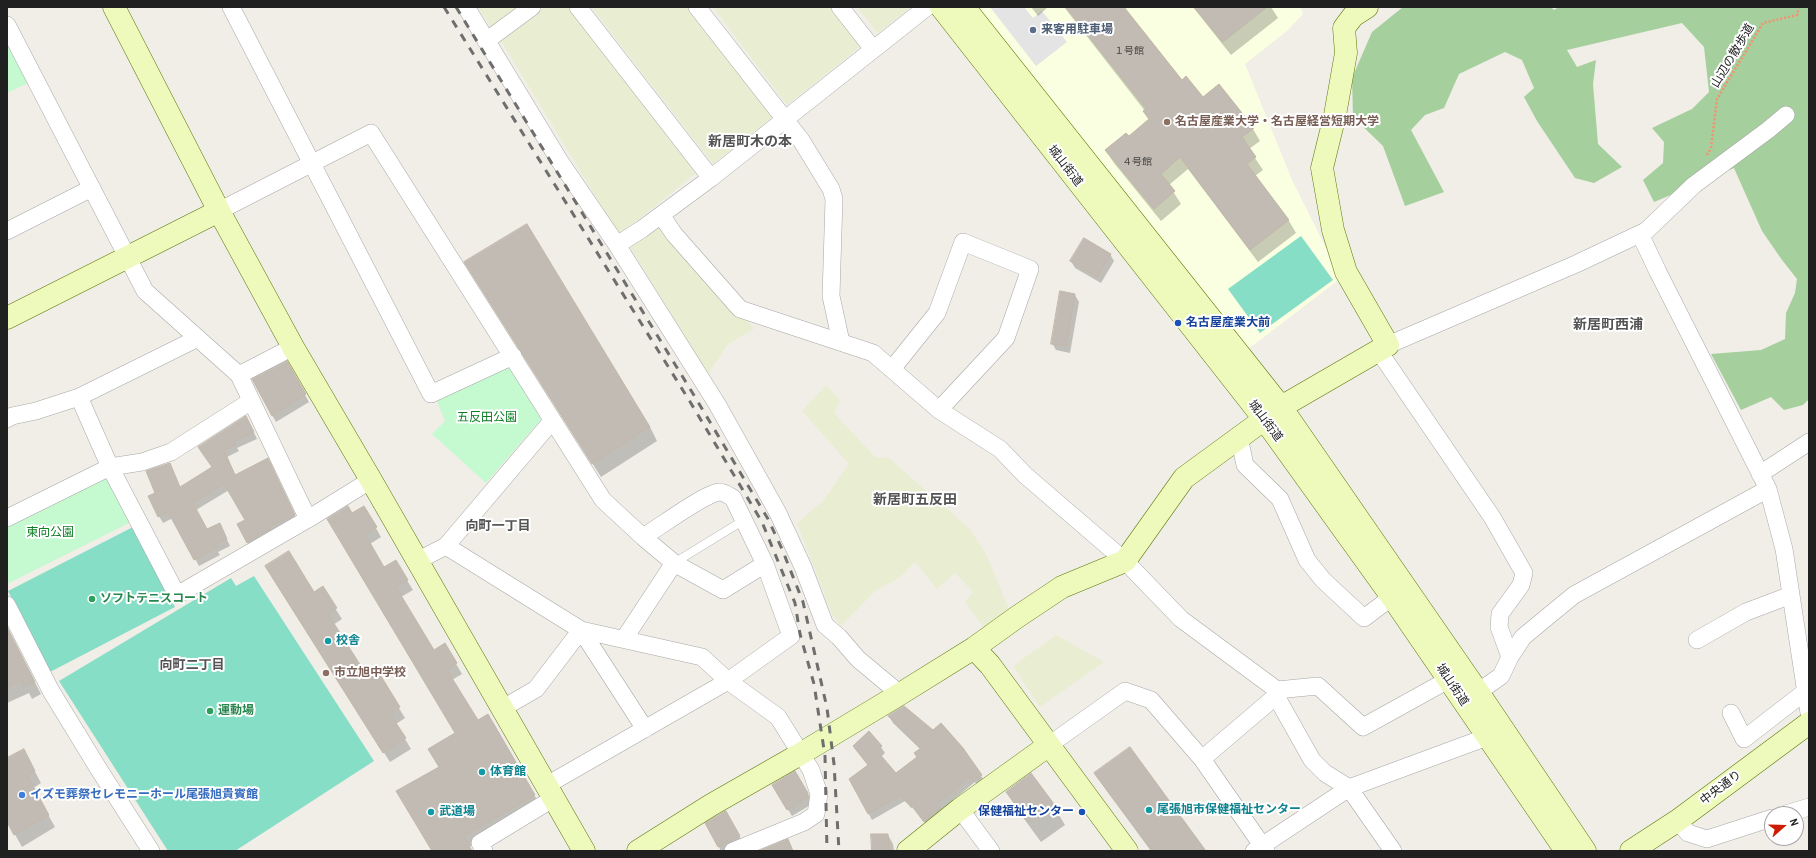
<!DOCTYPE html>
<meta charset="utf-8">
<style>
body{margin:0}
#map{position:relative;width:1816px;height:858px;overflow:hidden;background:#f0eee7;font-family:"Archivo Narrow",sans-serif}
canvas{display:block}
.frame{position:absolute;inset:0;border:8px solid #202020;pointer-events:none}
.north{position:absolute;left:1764px;top:806px;width:40px;height:40px;box-sizing:border-box;background:#fff;border:1px solid #a6a6a6;border-radius:50%;rotate:70deg;font-size:11px;font-weight:700;line-height:16px;text-align:center;color:#202020}
.north::after{content:'';display:block;margin:auto;width:14px;height:18px;background:#cc1c03;clip-path:polygon(50% 0,100% 100%,50% 72%,0 100%)}
</style>
<div id="map">
<canvas width="1816" height="858"></canvas>
<div class="frame"></div>
<div class="north">N</div>
</div>
<script>
const ctx = document.querySelector('canvas').getContext('2d');
ctx.lineJoin = 'round';
function fill(path, color) { ctx.fillStyle = color; ctx.fill(path, 'evenodd'); }
function stroke(path, color, width, dash) { ctx.strokeStyle = color; ctx.lineWidth = width; ctx.lineCap = dash ? 'butt' : 'round'; ctx.setLineDash(dash || []); ctx.stroke(path); }
function drawText(font, color, halo, rows, align = 'center') {
  ctx.font = font + ' "Archivo Narrow","Noto Sans JP",sans-serif'; ctx.lineWidth = 4; ctx.setLineDash([]); ctx.textBaseline = 'middle'; ctx.strokeStyle = halo; ctx.fillStyle = color; for (const [text, x, y, turn = 0] of rows) {
    ctx.save(); ctx.translate(x, y); ctx.rotate((+turn || 0) * Math.PI / 180); ctx.textAlign = isNaN(turn) ? turn : align; if (halo) ctx.strokeText(text, 0, 0); ctx.fillText(text, 0, 0); ctx.restore();
  }
}
const education = new Path2D(`
 M978,7H1300L1303,14L1287,31L1245,64L1292,180L1341,278L1243,353Z`);
const farmland = new Path2D(`
 M478,7H517L491,28Z
 M544,7H568L696,173L619,235L500,39Z
 M591,7H691L774,116L713,164Z
 M713,7H830L861,46L787,105Z
 M857,7H911L878,33Z
 M659,225L738,317L748,321L754,329L728,344L708,374L630,247Z
 M826,385L840,400L834,413L875,457L889,458L970,529L987,556L1011,614L986,630L965,602L973,592L955,573L937,589L915,562L899,578L875,591L841,626L832,614L797,523L823,501L849,464L802,411Z
 M1056,635L1104,662L1040,707L1013,666Z`);
const forest = new Path2D(`
 M1403,7H1551L1554,10L1559,7H1809V399L1803,405L1784,410L1771,397L1741,410L1711,354L1761,350L1785,339L1786,313L1795,293L1797,279L1782,260L1762,231L1734,168L1654,202L1643,180L1663,163L1664,142L1652,128L1692,109L1709,92L1704,47L1682,23L1567,50L1577,67L1596,60L1593,84L1598,144L1622,167L1594,183L1575,178L1537,121L1524,97L1534,88L1522,60L1505,52L1459,74L1444,108L1425,115L1411,130L1444,192L1405,206L1383,146L1353,117L1352,78L1372,32Z`);
const park = new Path2D(`
 M7,37L30,82L7,93Z
 M508,360L543,417L486,483L432,434L445,421L435,397Z
 M108,475L131,522L7,584V525Z`);
const pitch = new Path2D(`
 M1301,236L1333,280L1260,333L1228,289Z
 M133,527L175,607L50,672L8,591Z
 M254,576L374,761L235,851H168L59,681L231,578L236,586Z`);
const parking = new Path2D(`
 M990,7H1024L1033,18L1042,11L1067,42L1036,66Z`);
const shadow = new Path2D(`
 M1031,7H1048L1038,16Z
 M1064,7H1123L1181,82L1203,99L1253,129L1260,141L1249,149L1263,170L1255,176L1289,221L1296,233L1258,262L1188,169L1169,185L1181,204L1161,221L1114,163L1106,151L1129,138L1149,120L1144,112L1145,111Z
 M1193,7H1271L1278,18L1231,55Z
 M1110,254L1114,261L1101,283L1075,268L1071,261Z
 M473,275L650,427L657,441L601,477Z
 M1075,295L1079,302L1070,353L1056,350L1052,343Z
 M287,363L309,402L276,422L272,415Z
 M250,424L257,439L237,448L239,451L227,457L236,476L271,467L298,522L252,549L238,525L246,520L229,490L196,510L207,530L223,531L230,546L218,552L220,555L199,566L173,518L163,523L159,516L180,488L213,468L199,447Z
 M364,507L381,537L370,544L384,568L395,561L413,590L401,597L434,652L445,645L462,674L452,680L477,721L488,715L540,805L469,847L471,851H433L456,734L351,514Z
 M272,577L314,593L322,588L342,619L333,625L365,676L375,669L405,718L396,724L411,749L390,762Z
 M7,628L41,694L32,699L29,693L7,703Z
 M889,716L933,731L963,748L985,782L978,787L975,782L941,810L944,816L929,828L913,807L911,808L905,801L872,820L850,779L869,766L854,746L881,747L885,753L881,757L895,774L918,757L920,749L893,723Z
 M7,759L30,762L41,783L33,788L55,827L22,847L7,820Z
 M795,773L812,801V804L792,816L773,785Z
 M1096,773L1205,851H1151L1104,787Z
 M1031,775L1053,805L1065,825L1041,842L1019,812L1007,792Z
 M730,819L743,843L728,851H721L707,824Z
 M888,835L893,844L894,851H873Z`);
const building = new Path2D(`
 M1066,7H1124L1182,80L1186,76L1203,97L1219,84L1254,128L1242,137L1256,157L1247,164L1289,220L1250,250L1180,157L1161,174L1175,191L1154,209L1105,150L1126,133L1129,136L1149,119L1143,111L1146,109Z
 M1194,7H1267L1223,42Z
 M527,224L650,427L592,464L464,262Z
 M1084,238L1111,254L1097,277L1070,261Z
 M1060,291L1075,294L1066,346L1051,344Z
 M287,361L306,394L272,416L252,379Z
 M246,416L254,432L234,441L236,444L224,450L235,475L268,458L295,515L269,527L270,529L247,543L237,524L245,520L224,484L193,503L207,529L220,523L227,539L215,544L217,547L194,560L168,512L158,517L148,496L155,493L146,471L170,463L180,487L212,467L198,447Z
 M348,506L352,513L364,506L377,527L365,534L384,567L396,560L408,580L396,587L434,650L445,643L457,663L447,670L478,720L488,714L535,795L464,836L472,851H432L396,791L439,767L428,749L455,733L327,519Z
 M289,551L314,592L323,586L337,608L328,614L366,674L376,668L400,707L390,714L406,738L383,753L265,566Z
 M7,627L35,682L24,687L21,681L7,688Z
 M904,706L933,730L941,723L963,748L982,775L973,781L970,777L937,804L941,808L924,822L908,801L906,802L901,795L868,814L849,779L868,765L853,746L869,731L882,746L877,751L896,773L917,757L914,753L921,748L888,716Z
 M1130,747L1206,851H1152L1094,773Z
 M24,749L35,771L27,775L49,815L14,835L7,822V758Z
 M795,771L808,793V797L787,810L772,785Z
 M1031,773L1054,804L1029,823L1006,792Z
 M726,811L740,836L718,847L705,823Z
 M871,834H888L889,851H872Z
 M788,839L793,851H759Z`);
const path = new Path2D(`
 M1707,155L1711,148L1717,99L1763,23L1797,15L1799,7`);
const lane = new Path2D(`
 M674,563L744,520`);
const street = new Path2D(`
 M231,7L431,394L513,356
 M466,7L559,160L617,245L717,404L778,513L803,567L825,625L839,637L858,659L900,694
 M578,7L711,178
 M697,7L801,140L831,189L834,199L831,296L841,342
 M840,7L873,49
 M7,25L145,291L239,375L308,519
 M486,41L532,7
 M219,211L371,133L603,500L643,537L674,563L723,590L765,564
 M661,215L674,234L740,309L873,353L939,410L1000,449L1025,475L1125,561L1181,619L1277,690L1318,686L1363,727L1448,680
 M7,231L92,188
 M1640,234L1658,272L1768,489L1784,549L1809,713
 M617,245L642,229L711,178L927,7
 M1388,345L1576,264L1646,231L1694,185L1768,130L1786,115
 M1378,350L1492,517L1524,573L1521,585L1500,614L1499,627L1510,657L1501,676L1478,692
 M892,369L937,313L963,242L1030,269L1006,338L939,410
 M239,375L293,347
 M79,397L110,467L177,595L308,519L371,480
 M7,419L12,416L36,411L79,397L198,338
 M1239,437L1245,465L1280,499L1307,560L1323,580L1364,618L1392,597
 M1760,474L1809,442
 M7,518L110,467L142,462L171,452L251,401
 M446,546L581,630L702,657L728,681L778,717L811,770L819,794L816,814L804,822L733,851
 M417,561L446,546L552,421
 M7,605L51,691L98,768L151,851
 M624,639L674,563
 M1697,640L1746,612L1791,595
 M1510,657L1523,637L1574,595L1768,489
 M1276,696L1312,760L1325,773L1349,788L1393,851
 M503,708L536,689L581,630L645,729
 M1731,713L1744,739L1806,691
 M1049,745L1125,691L1151,700L1202,759L1266,851
 M1202,759L1276,696L1277,690
 M547,785L728,681L791,636L765,564L733,498C728,495 724,492 719,492C704,494 658,528 643,537
 M960,809L991,851
 M1786,814L1809,807
 M1677,821L1688,833L1707,839L1772,818
 M484,851L480,843L554,798
 M1254,851L1349,788L1487,737`);
const secondary = new Path2D(`
 M114,7L219,211L293,347L371,480L584,851
 M941,7L1264,419L1392,597L1566,851
 M964,7L1281,407L1478,692L1585,851
 M7,318L219,211
 M974,648L990,665L1127,851
 M638,851L711,805L802,753L900,694L974,648L1017,617L1062,587L1125,561L1184,478L1281,407L1388,345L1346,272L1333,230L1322,168L1335,115L1346,53L1344,28L1353,16L1367,7
 M908,851L960,809L1049,745
 M1631,851L1677,821L1809,723`);
const rail = new Path2D(`
 M444,7L689,400L762,522L795,603L800,634L814,684L825,756L827,851
 M456,7L695,397L768,519L782,549L803,602L827,708L834,764L839,851`);
const markers = [
 [1033,30,4,"#5c6f8a"],
 [1167,122,4,"#8d6e63"],
 [1178,323,4,"#1a4fb4"],
 [92,599,4,"#2e9e5b"],
 [328,641,4,"#0f9aa8"],
 [326,673,4,"#8d6e63"],
 [210,711,4,"#2e9e5b"],
 [482,772,4,"#0f9aa8"],
 [22,795,4,"#3f7fe0"],
 [1149,810,4,"#0f9aa8"],
 [431,812,4,"#0f9aa8"],
 [1082,812,4,"#1a4fb4"]
];
const numberNames = [
 ["１号館",1129,51],
 ["４号館",1137,162]
];
const serviceNames = [
 ["来客用駐車場",1041,30]
];
const streetNames = [
 ["山辺の散歩道",1733,56,-59],
 ["城山街道",1065,166,52],
 ["城山街道",1265,421,53],
 ["城山街道",1452,685,56],
 ["中央通り",1721,788,-37]
];
const educationNames = [
 ["名古屋産業大学・名古屋経営短期大学",1175,122],
 ["市立旭中学校",334,673]
];
const transitNames = [
 ["名古屋産業大前",1186,323],
 ["保健福祉センター",1074,812,"right"]
];
const parkNames = [
 ["五反田公園",487,418],
 ["東向公園",50,533]
];
const leisureNames = [
 ["ソフトテニスコート",100,599],
 ["運動場",218,711]
];
const cultureNames = [
 ["校舎",336,641],
 ["体育館",490,772],
 ["尾張旭市保健福祉センター",1157,810],
 ["武道場",439,812]
];
const shopNames = [
 ["イズモ葬祭セレモニーホール尾張旭貴賓館",30,795]
];
const neighbourhoodNames = [
 ["向町一丁目",498,527],
 ["向町二丁目",192,666]
];
const quarterNames = [
 ["新居町木の本",750,142],
 ["新居町西浦",1608,325],
 ["新居町五反田",915,500]
];
fill(education, '#fbffe1');
fill(farmland, '#e9eed2');
fill(forest, '#a5cf9c');
fill(park, '#c5f9d0');
fill(pitch, '#86dec7');
fill(parking, '#e4e4e4');
fill(shadow, '#0003');
fill(building, '#c1bbb3');
stroke(building, '#c2b7a9', 1);
stroke(lane, '#a7a7a7', 9);
stroke(street, '#a7a7a7', 18);
stroke(secondary, '#5d7707', 23);
stroke(path, '#f88f70', 2.5, [2, 2]);
stroke(lane, '#fff', 8);
stroke(street, '#fff', 17);
stroke(secondary, '#eef9bc', 22);
stroke(rail, '#6e6e6e', 3, [8, 8]);
for (const [x, y, r, color] of markers) { const dot = new Path2D(); dot.arc(x, y, r, 0, 2 * Math.PI); ctx.fillStyle = color; ctx.fill(dot); stroke(dot, '#fff', 1.5); }
drawText('10px', '#484745', null, numberNames);
drawText('bold 12px', '#4e5e75', '#fff', serviceNames, 'left');
drawText('12px', '#202020', '#fff', streetNames);
drawText('bold 12px', '#785e54', '#fff', educationNames, 'left');
drawText('bold 12px', '#164399', '#fff', transitNames, 'left');
drawText('12px', '#0e7e25', '#fff', parkNames);
drawText('bold 12px', '#27864d', '#fff', leisureNames, 'left');
drawText('bold 12px', '#0d838f', '#fff', cultureNames, 'left');
drawText('bold 12px', '#366cbe', '#fff', shopNames, 'left');
drawText('bold 13px', '#535353', '#fff', neighbourhoodNames);
drawText('bold 14px', '#535353', '#fff', quarterNames);
</script>
